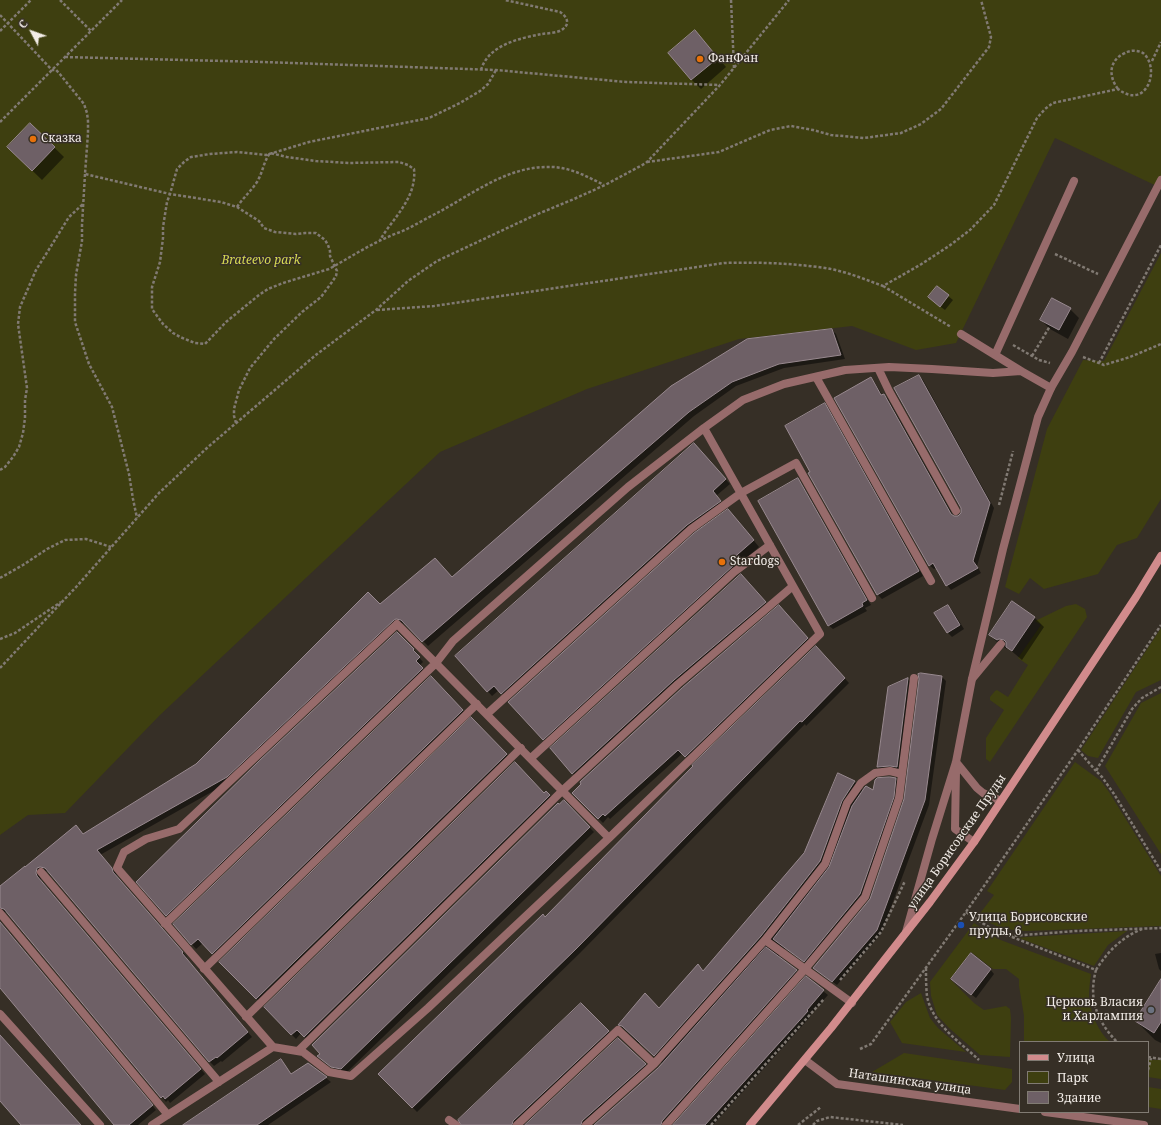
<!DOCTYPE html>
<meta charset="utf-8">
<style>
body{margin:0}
#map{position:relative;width:1161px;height:1125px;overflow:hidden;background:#362f26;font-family:"Noto Serif",serif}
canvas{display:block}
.legend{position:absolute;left:1019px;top:1041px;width:130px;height:72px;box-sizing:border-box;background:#362f26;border:1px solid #817b73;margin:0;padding:5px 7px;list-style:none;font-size:12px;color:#f2ece7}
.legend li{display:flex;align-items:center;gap:8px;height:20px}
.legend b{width:20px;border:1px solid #817b73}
.north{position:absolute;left:12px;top:12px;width:40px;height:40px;-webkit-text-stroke:3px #362f26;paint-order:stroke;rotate:311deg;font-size:11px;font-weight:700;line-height:16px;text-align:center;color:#f2ece7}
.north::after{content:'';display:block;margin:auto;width:14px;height:18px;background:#f2ece7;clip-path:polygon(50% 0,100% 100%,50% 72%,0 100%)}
</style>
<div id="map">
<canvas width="1161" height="1125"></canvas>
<ul class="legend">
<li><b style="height:5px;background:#d18b8c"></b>Улица</li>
<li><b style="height:11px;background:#3e3f10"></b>Парк</li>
<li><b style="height:11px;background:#6e6066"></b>Здание</li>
</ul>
<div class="north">С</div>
</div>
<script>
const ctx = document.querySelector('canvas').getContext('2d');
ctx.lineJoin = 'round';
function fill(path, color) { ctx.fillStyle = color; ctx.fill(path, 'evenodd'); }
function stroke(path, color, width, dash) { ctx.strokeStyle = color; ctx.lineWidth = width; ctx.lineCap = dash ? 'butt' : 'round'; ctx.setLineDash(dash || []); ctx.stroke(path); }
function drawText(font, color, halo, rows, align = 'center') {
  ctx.font = font + ' "Noto Serif",serif'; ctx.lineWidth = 3; ctx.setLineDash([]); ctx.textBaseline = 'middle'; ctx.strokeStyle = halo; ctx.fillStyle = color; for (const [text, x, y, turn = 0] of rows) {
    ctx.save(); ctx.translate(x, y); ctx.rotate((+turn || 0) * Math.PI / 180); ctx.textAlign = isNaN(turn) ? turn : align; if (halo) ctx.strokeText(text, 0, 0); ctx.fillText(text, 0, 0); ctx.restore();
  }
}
const green = new Path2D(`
 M0,0H1161V188L1055,138L956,343L916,350L852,326L739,339L587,389L440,452L160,715L65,813L28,815L0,835Z
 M1161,253V499L1137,538L1117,545L1098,574L1044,589L1030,578L1019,594L1005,587L1047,429L1083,360L1104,361Z
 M1076,604L1085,609L1087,617L990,762L986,759V738L1004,710L990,700V697L995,691L997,690L1008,697L1028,665L1018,658L1041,625L1035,621L1066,606Z
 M1161,628V680L1136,692L1098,758L1088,756L1081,750Z
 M1161,693V854L1105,766L1141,703Z
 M1075,762L1101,781L1109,792L1161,876V926L1027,931C1003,929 999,929 978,916L994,895L987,891Z
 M974,923L998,939L1091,974C1090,981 1089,989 1089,996C1090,1012 1098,1032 1110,1042H1024V1016L1019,986V979L1006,969H993L971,952L950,979L974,1003L984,1010L1006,1006L1010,1009L1011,1018L1010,1057L980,1055L949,1028L937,1015L931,996L930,982Z
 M1127,931L1108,945L1094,966L1019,938L1026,937Z
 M921,993L930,1018L938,1028L966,1052L902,1043L890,1022L906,1002Z
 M904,1053L1012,1069V1082L1005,1090L872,1072Z
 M1148,1060H1161V1079L1148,1077Z
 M1148,1087L1161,1089V1109L1148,1107Z`);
const shadow = new Path2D(`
 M695,31L704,41L726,67L701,89L691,79Z
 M30,124L64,157L42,180L8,147Z
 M937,287L953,300L945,310L934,302Z
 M1070,309L1079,318L1068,339L1050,329L1041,320Z
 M832,330L836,334L845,359L784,368L736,386L694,416L428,646L406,624L401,623L231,781L100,855L116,873L117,877L187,957L186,958L252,1037L222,1062L221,1061L214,1066L210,1062L49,872L48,871L42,872L40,875L41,881L205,1074L170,1103L168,1100L166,1102L8,913L7,912L1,913L0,914V888L83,835L197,764L380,606L452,578L672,387Z
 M919,376L923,380L994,508L977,566L981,573L951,590L947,585L937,568L934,569L929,565L871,378L875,383L883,396L884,395L888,399L954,517H959L962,514V508Z
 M824,405L829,409L923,576L882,599L877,594L812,472Z
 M698,449L730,484L716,496L724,506L692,529L506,697L499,690L492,696L456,656Z
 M798,479L802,484L871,605L865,608L867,611L833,629L828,625Z
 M734,516L759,547L735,568L549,745L543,739Z
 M745,579L769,607L577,778L551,748Z
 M1012,602L1035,618L1044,627L1022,660L1008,648L1007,649L999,644L990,635Z
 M948,606L952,610L964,629L952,637L948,633Z
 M783,611L812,643L690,761L683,753L610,819L608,817L603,823L573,793Z
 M397,633L418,654L417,655L423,662L419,666L426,673L171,919L167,915Z
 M820,651L849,683L806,726L805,724L580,953L417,1112L380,1074L545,918Z
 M431,677L467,715L217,957L203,943L196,949L174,924Z
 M942,677L946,681L929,805L881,934L837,985L814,968L871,899L905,799Z
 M908,679L912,684L901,771H882L878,767L889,688Z
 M478,725L511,759L261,1003L221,962Z
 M839,775L855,782L863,791H874L895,779L900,783L864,899L809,965L785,948L778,957L801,975L667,1125H608L663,1064L642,1044L638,1043L620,1025L659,1009L704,972L805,853Z
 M546,792L554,800L309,1041L301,1033L296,1039L265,1007Z
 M563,801L594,832L346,1073L337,1071L323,1060L322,1054Z
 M0,922L156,1110L138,1125H116L0,986Z
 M1161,953V971L1159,969L1155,954Z
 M990,969L994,974L976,998L957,983Z
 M806,978L828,995L810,1015L811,1016L713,1125H675Z
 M1161,995V1043L1155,1040L1136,1021Z
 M581,1004L613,1036L518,1125H462Z
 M618,1039L649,1069L583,1125H526Z
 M280,1060L292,1075L308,1064L331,1082L268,1125H185Z`);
const building = new Path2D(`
 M695,30L718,58L691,80L668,53Z
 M30,123L55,147L32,171L7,147Z
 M937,286L949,295L940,307L928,297Z
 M1052,298L1071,308L1059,330L1040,320Z
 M832,329L841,355L779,364L732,382L689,412L422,642L401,620L396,619L394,620L227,777L97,850L112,868L113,872L183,952L182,953L248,1032L217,1058L216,1057L209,1062L45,868L40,867L37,868L36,873L37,876L201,1069L165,1099L163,1096L161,1098L4,909L0,908V886L25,866V867L76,825L83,834L196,764L368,592L380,604L435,558L452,577L671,386L747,339Z
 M919,375L990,503L973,561L978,568L946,586L933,563L929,566L834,398L871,377L881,395L884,394L951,514L954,516H958L961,513V508L894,388Z
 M825,403L919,571L877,595L808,473L810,472L785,426Z
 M694,443L726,479L713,491L721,501L687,525L501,694L494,686L487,692L455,656Z
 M798,478L867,600L862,603L863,606L828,626L758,501Z
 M728,509L754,540L730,561L734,565L543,740L508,702L694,533Z
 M741,574L766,602L674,680L572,774L550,748Z
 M1012,601L1035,617L1012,651L1006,647V642L1004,640L999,639L997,640L989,635Z
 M779,605L808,638L685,757L678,750L605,816L603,814L598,819L572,793L581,784L580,782L682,688Z
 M948,605L960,625L947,633L934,613Z
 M397,632L414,649L413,650L420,657L416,661L423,668L166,916L136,882L259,761Z
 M816,646L845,678L802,722L800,721L576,949L412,1108L378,1074L543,914L545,917L693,766L692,765Z
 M921,673L942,676L925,800L877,930L832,982L813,968L870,899L904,799L919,679L918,674Z
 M431,676L463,710L212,954L198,939L191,945L173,924Z
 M908,678L897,767L890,766L877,767L888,687Z
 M471,717L507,754L256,999L219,962Z
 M515,762L544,793L546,791L550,795L304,1037L297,1030L291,1035L264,1007Z
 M838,773L855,781L842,801L820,861L761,936L654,1056L622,1026L618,1025L645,993L659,1008L698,964L703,971L804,853Z
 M890,777L896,778L894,797L860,894L804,962L773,939L829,867L852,806L865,787L866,786L873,790L875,780L877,778Z
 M564,800L590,827L341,1069L331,1067L317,1056L320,1054L312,1045L558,803L559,804Z
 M0,922L153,1105L129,1125H114L0,988Z
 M766,947L797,970L662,1121L661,1125H594L658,1068Z
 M971,953L991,969L971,995L951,979Z
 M806,976L824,990L807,1010L808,1011L705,1125H673Z
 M1161,979V1022L1154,1033L1135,1021Z
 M581,1003L609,1031L513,1121L512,1125H461L458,1120Z
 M0,1035L81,1125H21L0,1101Z
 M618,1038L646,1064L582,1121L581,1125H525Z
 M281,1059L291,1074L308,1063L327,1077L257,1125H183Z`);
const path = new Path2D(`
 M60,0L91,31
 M731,0L734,68
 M0,15L52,70H56L59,73L84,104L87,113L88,121V133L85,174L170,194L177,169L184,162L191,157L210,154L223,153L237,152L266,155L309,142L429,118L460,103L480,91L488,84L496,70
 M0,31L31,0
 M65,57L263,62L496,70L626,82L720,85
 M1152,61L1161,42
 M481,70C488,45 520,38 542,34C549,33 558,33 563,29C571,23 566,16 560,12L505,0
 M0,122L122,0
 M647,162L719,152L770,130L791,126L813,130L831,135L864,138L901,133L921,124L941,109L989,47L991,37L981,0
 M85,174L82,225V241L76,275L75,293V322L89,364L112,407L129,474L133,499L137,518
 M237,207C243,198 251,191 257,182C263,172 263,163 270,153L287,157L316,161L349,163L399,162L408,165L414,169C417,198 393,218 380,240
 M1055,254L1098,274
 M883,286L951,327
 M377,310L434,306L724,263C757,262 791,263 825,268C845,271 864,279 883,286L920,265L949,246L970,230L994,205L1037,118L1045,109L1053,103L1118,89C1147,111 1161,68 1143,53C1137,50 1130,50 1125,53C1109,60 1108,76 1118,89
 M1013,345L1039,360L1050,363
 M1032,356L1050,326
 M1083,357L1104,365L1130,357L1161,344
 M1099,363L1161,245
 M236,423L234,416V409L239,390L250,368L274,339L302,312L321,297L332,282L336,276L337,271L330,256V251L328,245L325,240L316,233H305L296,234L275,232L264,228L259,221L237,207L221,202L170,194L167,202L163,227V238L160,262L152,287V309L163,324L173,333L180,337L195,343L205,344L226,322L259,295L268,289L283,283L329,269C349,258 367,246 388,237C394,234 401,232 407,229C417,224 427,218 437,213C471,195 506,167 547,167C568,166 586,176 604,185
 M0,470L5,467L13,457L19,447L23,433L25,418V400L27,388L18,324L20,307L36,270L48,251L69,217L83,204
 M999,505L1013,451
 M0,578L23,565L47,549L65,540L86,539L111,547
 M0,639L15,633L61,602
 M0,668L77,586L159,493L208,447L317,354L376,310L408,281L437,261L533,216L574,199L605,185L646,163L720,85L789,0
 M1161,687L1142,698L1132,709L1096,771L1102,777L1114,794L1161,871
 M1078,750L1096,771
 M966,912C980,921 993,932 1010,936L1076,931L1161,928
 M1012,937L1096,970C1088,999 1097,1021 1117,1042
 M926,968C926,977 926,987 927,996C932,1024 960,1042 979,1060
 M1096,970C1107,952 1122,937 1142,929
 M840,980L881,932L905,881
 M860,1049L871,1044L966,912L1078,750L1161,625
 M1148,1057L1161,1059
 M1148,1070L1151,1058
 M711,1125L824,999
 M798,1125L821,1107
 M813,1125L817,1121L830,1117L903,1125`);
const service = new Path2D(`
 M961,334L1021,371L1051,388
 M995,355L1074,181
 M878,368L889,391L956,511
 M816,377L931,581
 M972,679L1001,644
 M487,714L691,529L741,493L796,463L872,598
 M531,758L734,572L770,545
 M41,872L219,1082
 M0,913L168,1115
 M165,924L436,663L453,641L628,487L704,428
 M765,940L852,1003
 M204,969L477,704
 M0,1014L100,1125
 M246,1017L521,748
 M273,1047L303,1052L329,1072L351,1076L428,1008L609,838
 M298,1051L562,791L678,684L793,586
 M449,1120L456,1125
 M152,1125L273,1047L117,868L124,852L146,839L179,829L397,624L609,838L820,634L704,428L743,400L784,384L845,370L889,367L932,369L993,373L1021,371
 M517,1125L618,1030L654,1064
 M586,1125L654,1064L765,940L825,864L847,803L861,783L875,773L890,771L902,774
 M666,1125L805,969L865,897L899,798L914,678`);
const minor = new Path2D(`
 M956,762L977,788L983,793L1001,801
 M956,771L955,829L974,842
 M906,932L932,839L956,762L972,679L1003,549L1038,417L1051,388L1072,352L1161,180
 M805,1060L837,1084L1020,1109
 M1045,1112L1144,1125`);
const secondary = new Path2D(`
 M750,1125L831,1028L930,902L974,842L1136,597L1161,556`);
const markers = [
 [700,59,4,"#e8710a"],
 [33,139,4,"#e8710a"],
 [722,562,4,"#e8710a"],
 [961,925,4,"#1a4fb4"],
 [1151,1010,4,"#6b7280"]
];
const poiNames = [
 ["ФанФан",708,59],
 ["Сказка",41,139],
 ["Stardogs",730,562],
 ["Улица Борисовские",969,918],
 ["пруды, 6",969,932],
 ["Церковь Власия",1143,1003,"right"],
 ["и Харлампия",1143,1017,"right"]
];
const parkNames = [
 ["Brateevo park",261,261]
];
const streetNames = [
 ["улица Борисовские Пруды",957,842,-55],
 ["Наташинская улица",910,1082,8]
];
fill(green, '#3e3f10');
fill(shadow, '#0007');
fill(building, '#6e6066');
stroke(building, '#98898f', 1);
stroke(path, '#817a73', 2.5, [3, 2]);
stroke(service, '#976b6b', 8);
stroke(minor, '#976b6b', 8);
stroke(secondary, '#d18b8c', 8);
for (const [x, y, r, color] of markers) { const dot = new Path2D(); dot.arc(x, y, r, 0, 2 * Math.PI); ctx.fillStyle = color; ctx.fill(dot); stroke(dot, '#362f26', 1.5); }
drawText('12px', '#f2ece7', '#362f26', poiNames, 'left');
drawText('italic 12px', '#d6d952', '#362f26', parkNames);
drawText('12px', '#f2ece7', '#362f26', streetNames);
</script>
